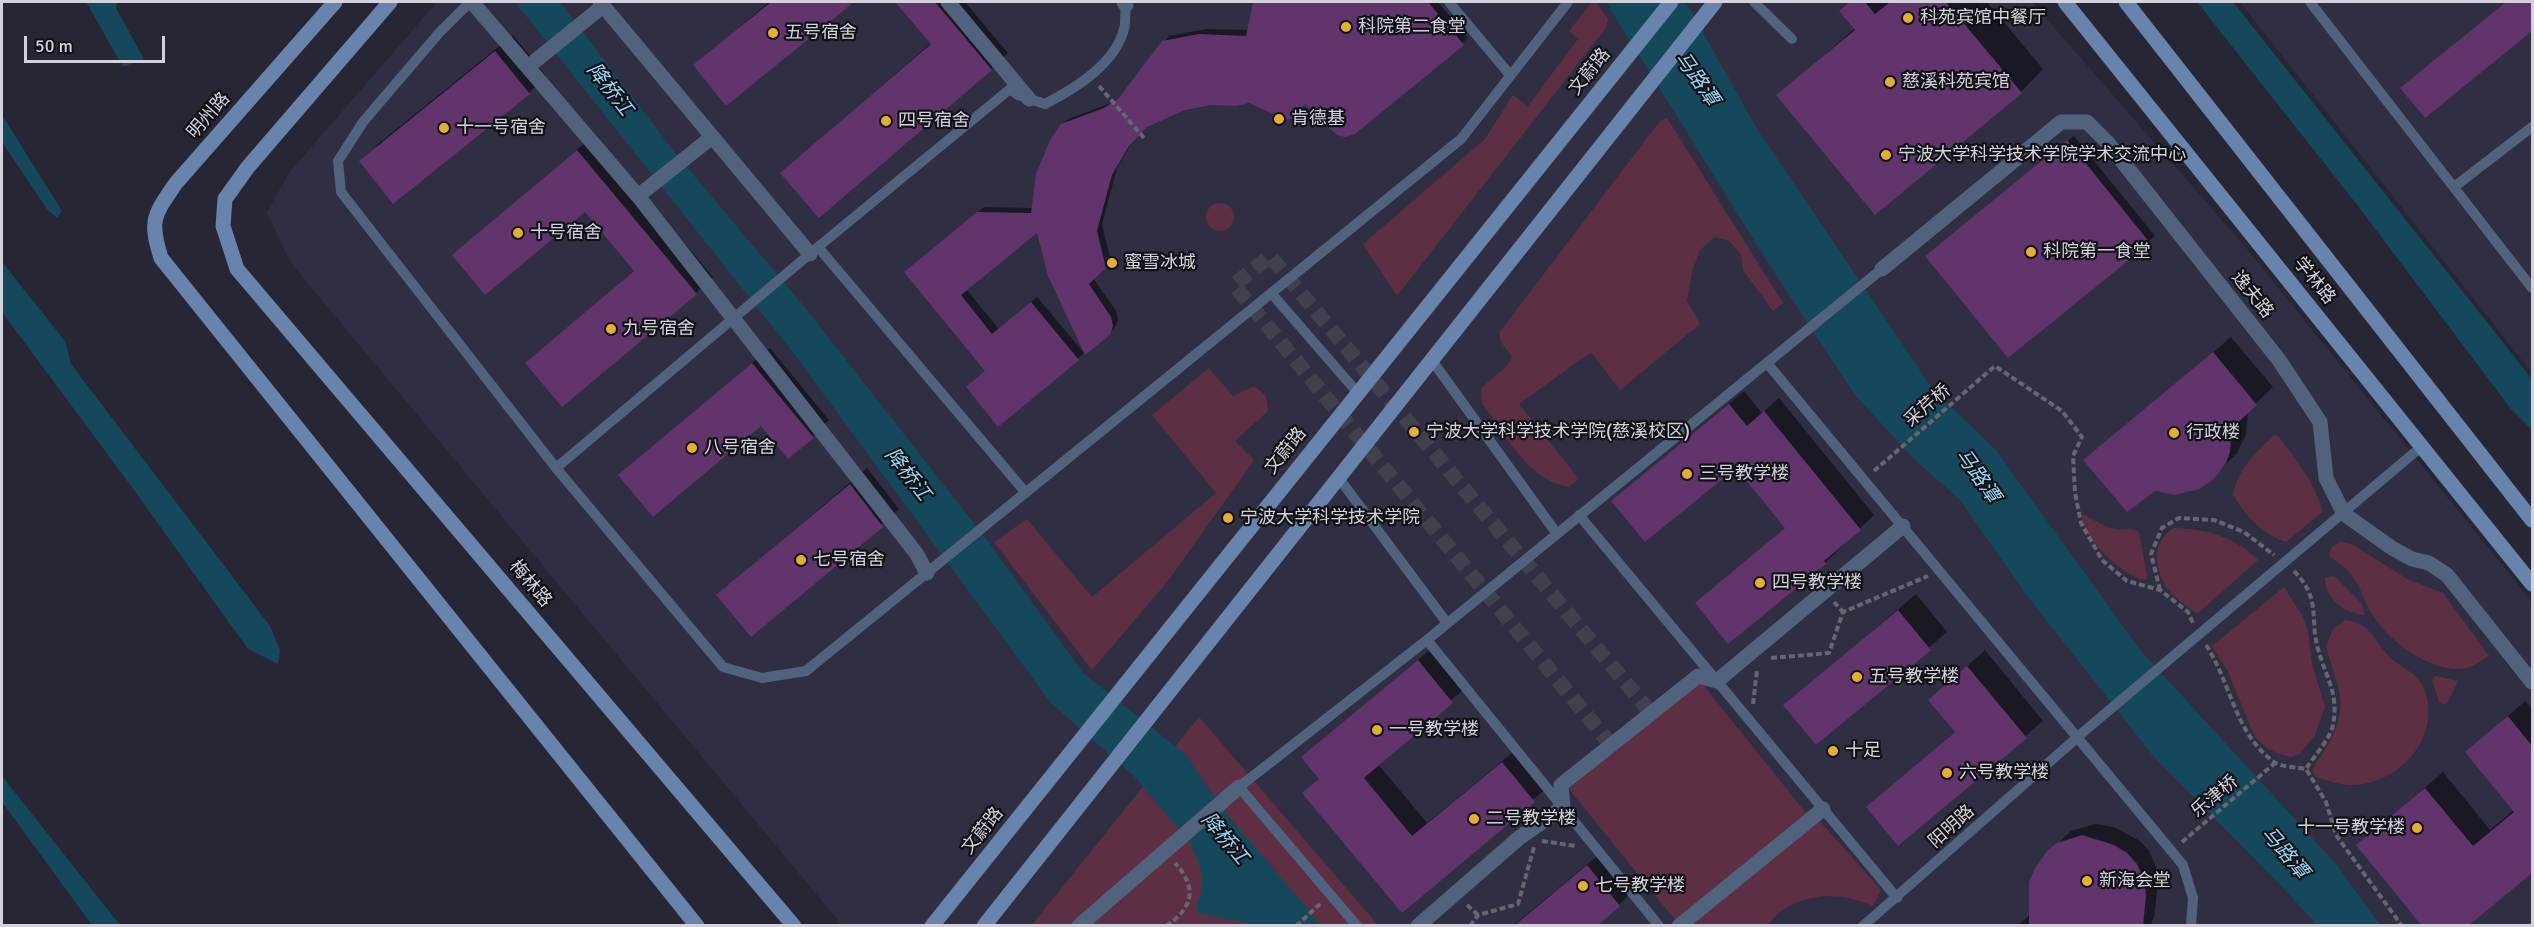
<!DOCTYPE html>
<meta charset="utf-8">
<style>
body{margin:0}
#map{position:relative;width:2534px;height:927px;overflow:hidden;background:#272634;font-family:Signika,sans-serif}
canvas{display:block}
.frame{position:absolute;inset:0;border:3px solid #d4d3dd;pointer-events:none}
.scale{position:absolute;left:24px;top:36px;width:141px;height:27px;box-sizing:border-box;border:3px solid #d4d3dd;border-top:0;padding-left:8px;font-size:18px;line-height:21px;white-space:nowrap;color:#d4d3dd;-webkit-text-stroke:4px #101016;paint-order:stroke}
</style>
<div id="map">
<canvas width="2534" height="927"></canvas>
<div class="frame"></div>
<div class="scale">50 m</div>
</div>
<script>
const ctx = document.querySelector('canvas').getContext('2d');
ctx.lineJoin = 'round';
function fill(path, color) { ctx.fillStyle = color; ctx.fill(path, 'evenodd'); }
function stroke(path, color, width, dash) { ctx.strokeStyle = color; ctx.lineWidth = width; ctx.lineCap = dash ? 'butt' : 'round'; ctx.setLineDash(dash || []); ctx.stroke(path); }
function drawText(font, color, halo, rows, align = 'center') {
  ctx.font = font + ' Signika,"Noto Sans SC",sans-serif'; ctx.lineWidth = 4.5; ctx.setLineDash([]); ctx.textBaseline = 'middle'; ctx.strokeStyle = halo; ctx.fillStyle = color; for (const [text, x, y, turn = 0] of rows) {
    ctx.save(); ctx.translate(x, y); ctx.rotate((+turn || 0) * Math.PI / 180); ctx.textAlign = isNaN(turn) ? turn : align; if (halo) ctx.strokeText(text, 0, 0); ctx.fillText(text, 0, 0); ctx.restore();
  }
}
const built = new Path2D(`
 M437,2H2032L2247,249L2532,602V925H842L291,263L267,213L288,174Z
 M2240,2H2532V373Z`);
const green = new Path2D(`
 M1592,2H1596L1608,19L1605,29L1397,296L1363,244L1485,139L1513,95L1528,106L1578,39L1569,31Z
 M1667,118L1783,303L1773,311L1743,270L1741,254L1729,241L1715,237L1700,250L1692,272L1687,301L1700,324L1620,390L1591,352L1519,404L1579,479L1569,487C1528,481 1505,433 1482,403L1481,388L1507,366L1512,357L1501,342L1499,333L1660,121Z
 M1206 217a14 14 0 1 1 28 0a14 14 0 1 1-28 0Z
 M1209,368L1233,396L1254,386L1266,396L1268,411L1235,441L1254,460L1168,581L1092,670L994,542L1027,519L1092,597L1216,493L1152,415Z
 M2274,435L2279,437C2297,461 2314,482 2323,511L2286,542C2262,534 2245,516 2233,494C2239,468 2255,453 2274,435Z
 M2083,514C2094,519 2103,527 2115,529C2125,531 2130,527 2139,532L2147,576L2146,580C2125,578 2077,534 2083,514Z
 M2174,528C2206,529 2235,537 2258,560L2197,614C2188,607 2179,601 2171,593C2154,574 2150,541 2174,528Z
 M2341,541L2354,545L2407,579L2443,593L2489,656C2484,659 2479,663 2473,666C2440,680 2388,642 2372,614C2355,583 2361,578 2329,556L2332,547Z
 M2334,576L2361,603L2365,615C2345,614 2324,598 2325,578Z
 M2284,587L2303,617L2308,631L2312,664L2325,707L2315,735L2300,754L2291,757L2280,754L2268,749L2255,737L2227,670L2212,646Z
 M2345,620C2367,622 2373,637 2386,653C2395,665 2417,672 2423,686C2443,733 2404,781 2356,785C2342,786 2329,781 2316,777L2312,770C2329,744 2347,719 2338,687C2335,673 2329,660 2326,646L2333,629Z
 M2435,676L2458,681L2446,705L2439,702L2432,680Z
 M1700,681L1806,813L1675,920L1569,789Z
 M1199,717L1378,925L1031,926Z
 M1817,818L1881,890L1873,906C1838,890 1792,892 1768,925L1686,926Z`);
const water = new Path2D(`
 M86,2H118L116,8L144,59L123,67Z
 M515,2H560L676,154L807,310L990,544L1083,673L1185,754L1225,812L1321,925H1259L1198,913L1196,905L1202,893V872L1189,841L1134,776L1051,703L792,351Z
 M1606,2H1686L1757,129L1934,391L1995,449L2141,651L2336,864L2380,925H2317L2286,891L2154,757L2028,597L1960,500L1913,458L1855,395L1765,258Z
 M2197,2H2233L2532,379V430L2511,409L2358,206Z
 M2,115L62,211L57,218L47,209L2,142Z
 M2,262L65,341L71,364L270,626L280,650L278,664L248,649L134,490L2,312Z
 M2,776L120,925H92L2,802Z`);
const shadow = new Path2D(`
 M769,2H851L726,104L695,65Z
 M897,2H965L1008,53L991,69L782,173L932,42Z
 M1255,2H1438L1468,38L1354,133L1306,102L1211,104L1185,109L1146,126L1134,139L1117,168L1102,224L1111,262L1093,278L1116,311L1118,319L1115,327L1109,333L1037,230L966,289L999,329L1037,297L1084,353L999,425L986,370L911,267L984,207L1033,208L1062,125L1068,119L1111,103L1123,96L1169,36L1206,29L1249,30Z
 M1850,2H1987L2043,69L2021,92L1778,96L1855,28L1841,11Z
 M2506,2H2532V29L2425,116L2402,88Z
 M513,35L546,76L529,93L361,162L377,145Z
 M594,135L713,277L696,293L527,363L635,270L585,209L454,255Z
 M2074,136L2155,236L2008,356L1932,250Z
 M2231,337L2273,387L2248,411L2246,434L2237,453L2220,470L2086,460Z
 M770,348L829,420L813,436L761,424L620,475Z
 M1744,391L1762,413L1779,398L1874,515L1825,563L1697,603L1786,527L1736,466L1613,501Z
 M867,468L899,509L751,635L718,595Z
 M1916,594L1947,632L1816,743L1785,705Z
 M1433,647L1466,687L1378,764L1427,823L1517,749L1548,787L1402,911L1304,793L1320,778L1303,758Z
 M1985,650L2043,721L1899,844L1868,807L1956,731L1930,700Z
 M2525,701L2532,709V871L2466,926L2358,845L2443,772L2490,830L2514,810L2467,752Z
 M2095,824L2114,827L2140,841L2149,851L2156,867L2158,883L2154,917L2150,926H2017L2030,915L2056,845L2071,831Z
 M1603,851L1635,889L1619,905L1594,926H1513Z`);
const building = new Path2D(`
 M771,2H854L726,106L693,65Z
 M895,2H935L992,70L819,218L780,173L931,44Z
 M1253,2H1428L1464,45L1355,134L1345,137L1337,135L1305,104L1293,119H1285L1249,103L1236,106L1211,105L1185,110L1147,127L1129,146L1112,175L1097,231L1106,268L1089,284L1111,317L1113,326L1110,335L1085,355L1048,276L1037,233L961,295L992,334L1031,302L1079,360L998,427L966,387L985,371L904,272L977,212L1031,213L1036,174L1050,140L1061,124L1104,108L1118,99L1162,41L1199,34L1246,36Z
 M1850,2H1865L1875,14L1890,2H1946L2022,93L1875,215L1776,95L1855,30L1839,11Z
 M2506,2H2532V31L2425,118L2400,88Z
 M495,51L530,94L393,204L359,161Z
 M2067,140L2150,243L2008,358L1925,256Z
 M577,150L697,294L562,407L525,363L634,271L585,212L485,295L452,255Z
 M2213,352L2257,405L2232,428L2230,452L2226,463L2213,480L2199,489L2175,495L2155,491L2127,512L2083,460Z
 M752,363L814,438L788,459L761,426L653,517L618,475Z
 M1729,404L1747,426L1764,411L1861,530L1824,561L1826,564L1728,644L1695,603L1785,528L1745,479L1736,468L1645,542L1611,501Z
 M850,484L883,527L751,637L716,595Z
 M1898,610L1931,650L1816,745L1783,705Z
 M1418,660L1453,703L1364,778L1412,836L1502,762L1535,802L1402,913L1302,793L1319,779L1301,757Z
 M1967,666L2027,738L1898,846L1866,807L1955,732L1928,700Z
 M2508,716L2532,746V873L2468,926H2422L2356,845L2425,788L2473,846L2514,812L2465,752Z
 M2082,835L2114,845L2127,853L2137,864L2144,880L2146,896L2143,926H2029V882L2035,868L2048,850L2057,843Z
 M1587,865L1620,906L1597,926H1514Z`);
const streetTunnel = new Path2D(`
 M1611,745L1234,285L1270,256L1651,713`);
const path = new Path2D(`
 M1099,86L1144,138
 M1874,471L1995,366L2062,411L2082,437L2073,456L2075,493L2081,523L2102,560L2127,581L2160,590L2188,612L2193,623
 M2294,571C2322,600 2309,617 2318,649C2326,678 2339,693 2333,725C2330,739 2314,756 2306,769
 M2160,590L2151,554L2162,528L2179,518L2214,520L2244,532L2274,555
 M1834,602L1843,612
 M2206,645C2231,683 2235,734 2274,762C2281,767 2296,767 2306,769L2326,802L2336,835L2402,926
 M1771,658L1829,653L1843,612L1928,576
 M1753,704L1757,670
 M1542,841L1576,846
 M2182,842L2275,763
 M1467,905L1478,915
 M1166,926C1193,908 1198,888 1175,863
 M1296,926L1320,904
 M1470,926L1478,915L1518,904L1534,847
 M2531,926L2532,924`);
const lane = new Path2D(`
 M470,2L439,33L363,122L338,161L341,192L556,468L723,667L762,678L806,671L1461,139L1568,2
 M1449,2L1510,75
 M1754,2L1792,39
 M2310,2L2532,288
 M2454,187L2532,127
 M818,247L1010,89L1018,95L1045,104C1076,88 1115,64 1124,29C1127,19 1123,11 1128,2
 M1272,294L1357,392
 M1431,359L1557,534
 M1767,363L2183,865L2193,898L2191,926
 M556,468L818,247L1026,493
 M1338,477L1447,623
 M1579,515L1897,898
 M1427,640L1659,926
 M1357,926L1239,787L1427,640L1882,269
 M1863,926L2088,728L2421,447`);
const street = new Path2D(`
 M472,2L638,196L916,553L927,573
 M600,2L810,254
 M948,2L1029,99
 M1124,2L1126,5
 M529,66L603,6
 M638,196L712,137
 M1882,269L2061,122H2087L2107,142L2279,360L2320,422L2326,478L2344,514L2392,548L2412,559L2429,563L2447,575L2532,682
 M1079,926L1239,787
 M1418,926L1519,838L1563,807L1561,785L1698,676L1717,681L1903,526
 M1679,926L1823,809`);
const secondary = new Path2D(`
 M335,2L176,183C154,215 149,220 161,258L697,926
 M390,2L248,167L225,199L223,226L237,269L794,926
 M2065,2L2532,584
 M2126,2L2532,520
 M932,926L1671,2
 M984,926L1715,2`);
const markers = [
 [1908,18,6,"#e3ae35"],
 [1346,27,6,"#e3ae35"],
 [773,33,6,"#e3ae35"],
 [1890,82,6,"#e3ae35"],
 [1279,119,6,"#e3ae35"],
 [886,121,6,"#e3ae35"],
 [444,128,6,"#e3ae35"],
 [1886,155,6,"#e3ae35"],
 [518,233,6,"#e3ae35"],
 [2031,252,6,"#e3ae35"],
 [1112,263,6,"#e3ae35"],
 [611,329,6,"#e3ae35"],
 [1414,432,6,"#e3ae35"],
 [2174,433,6,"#e3ae35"],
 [692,448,6,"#e3ae35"],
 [1687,474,6,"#e3ae35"],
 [1228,518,6,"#e3ae35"],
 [801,560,6,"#e3ae35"],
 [1760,583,6,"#e3ae35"],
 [1857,677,6,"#e3ae35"],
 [1377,730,6,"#e3ae35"],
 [1833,751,6,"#e3ae35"],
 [1947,773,6,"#e3ae35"],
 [1474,819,6,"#e3ae35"],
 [2417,828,6,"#e3ae35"],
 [2087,881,6,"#e3ae35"],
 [1583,886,6,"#e3ae35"]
];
const poiNames = [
 ["科苑宾馆中餐厅",1920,18],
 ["科院第二食堂",1358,27],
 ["五号宿舍",785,33],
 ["慈溪科苑宾馆",1902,82],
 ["肯德基",1291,119],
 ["四号宿舍",898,121],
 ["十一号宿舍",456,128],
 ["宁波大学科学技术学院学术交流中心",1898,155],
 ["十号宿舍",530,233],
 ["科院第一食堂",2043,252],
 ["蜜雪冰城",1124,263],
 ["九号宿舍",623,329],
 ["宁波大学科学技术学院(慈溪校区)",1426,432],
 ["行政楼",2186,433],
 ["八号宿舍",704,448],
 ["三号教学楼",1699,474],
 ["宁波大学科学技术学院",1240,518],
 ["七号宿舍",813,560],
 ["四号教学楼",1772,583],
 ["五号教学楼",1869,677],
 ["一号教学楼",1389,730],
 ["十足",1845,751],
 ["六号教学楼",1959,773],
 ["二号教学楼",1486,819],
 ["十一号教学楼",2405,828,"right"],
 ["新海会堂",2099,881],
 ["七号教学楼",1595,886]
];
const streetNames = [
 ["文蔚路",1590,72,-51],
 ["明州路",209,116,-49],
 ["学林路",2314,281,51],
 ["逸夫路",2252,295,51],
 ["采芹桥",1928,406,-41],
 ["文蔚路",1286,451,-51],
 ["梅林路",530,584,50],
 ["乐津桥",2215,797,-40],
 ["阳明路",1952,827,-42],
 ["文蔚路",983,831,-51]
];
const waterNames = [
 ["马路潭",1696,79,55],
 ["降桥江",609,90,52],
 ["降桥江",907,475,52],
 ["马路潭",1977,476,55],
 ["降桥江",1224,839,50],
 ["马路潭",2284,853,50]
];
fill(built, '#302e42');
fill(green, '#5d2f45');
fill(water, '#15485b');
fill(shadow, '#0007');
fill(building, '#61346b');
stroke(streetTunnel, '#41404d', 15, [15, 8]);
stroke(path, '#666571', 4, [6, 3]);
stroke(lane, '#51637c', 10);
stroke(street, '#51637c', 15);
stroke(secondary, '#6883ac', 15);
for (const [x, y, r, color] of markers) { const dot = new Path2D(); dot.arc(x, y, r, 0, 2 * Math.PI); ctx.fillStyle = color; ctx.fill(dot); stroke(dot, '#101016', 2); }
drawText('18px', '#d4d3dd', '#101016', poiNames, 'left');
drawText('18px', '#d4d3dd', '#101016', streetNames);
drawText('italic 20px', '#93d7f5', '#101016', waterNames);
</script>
